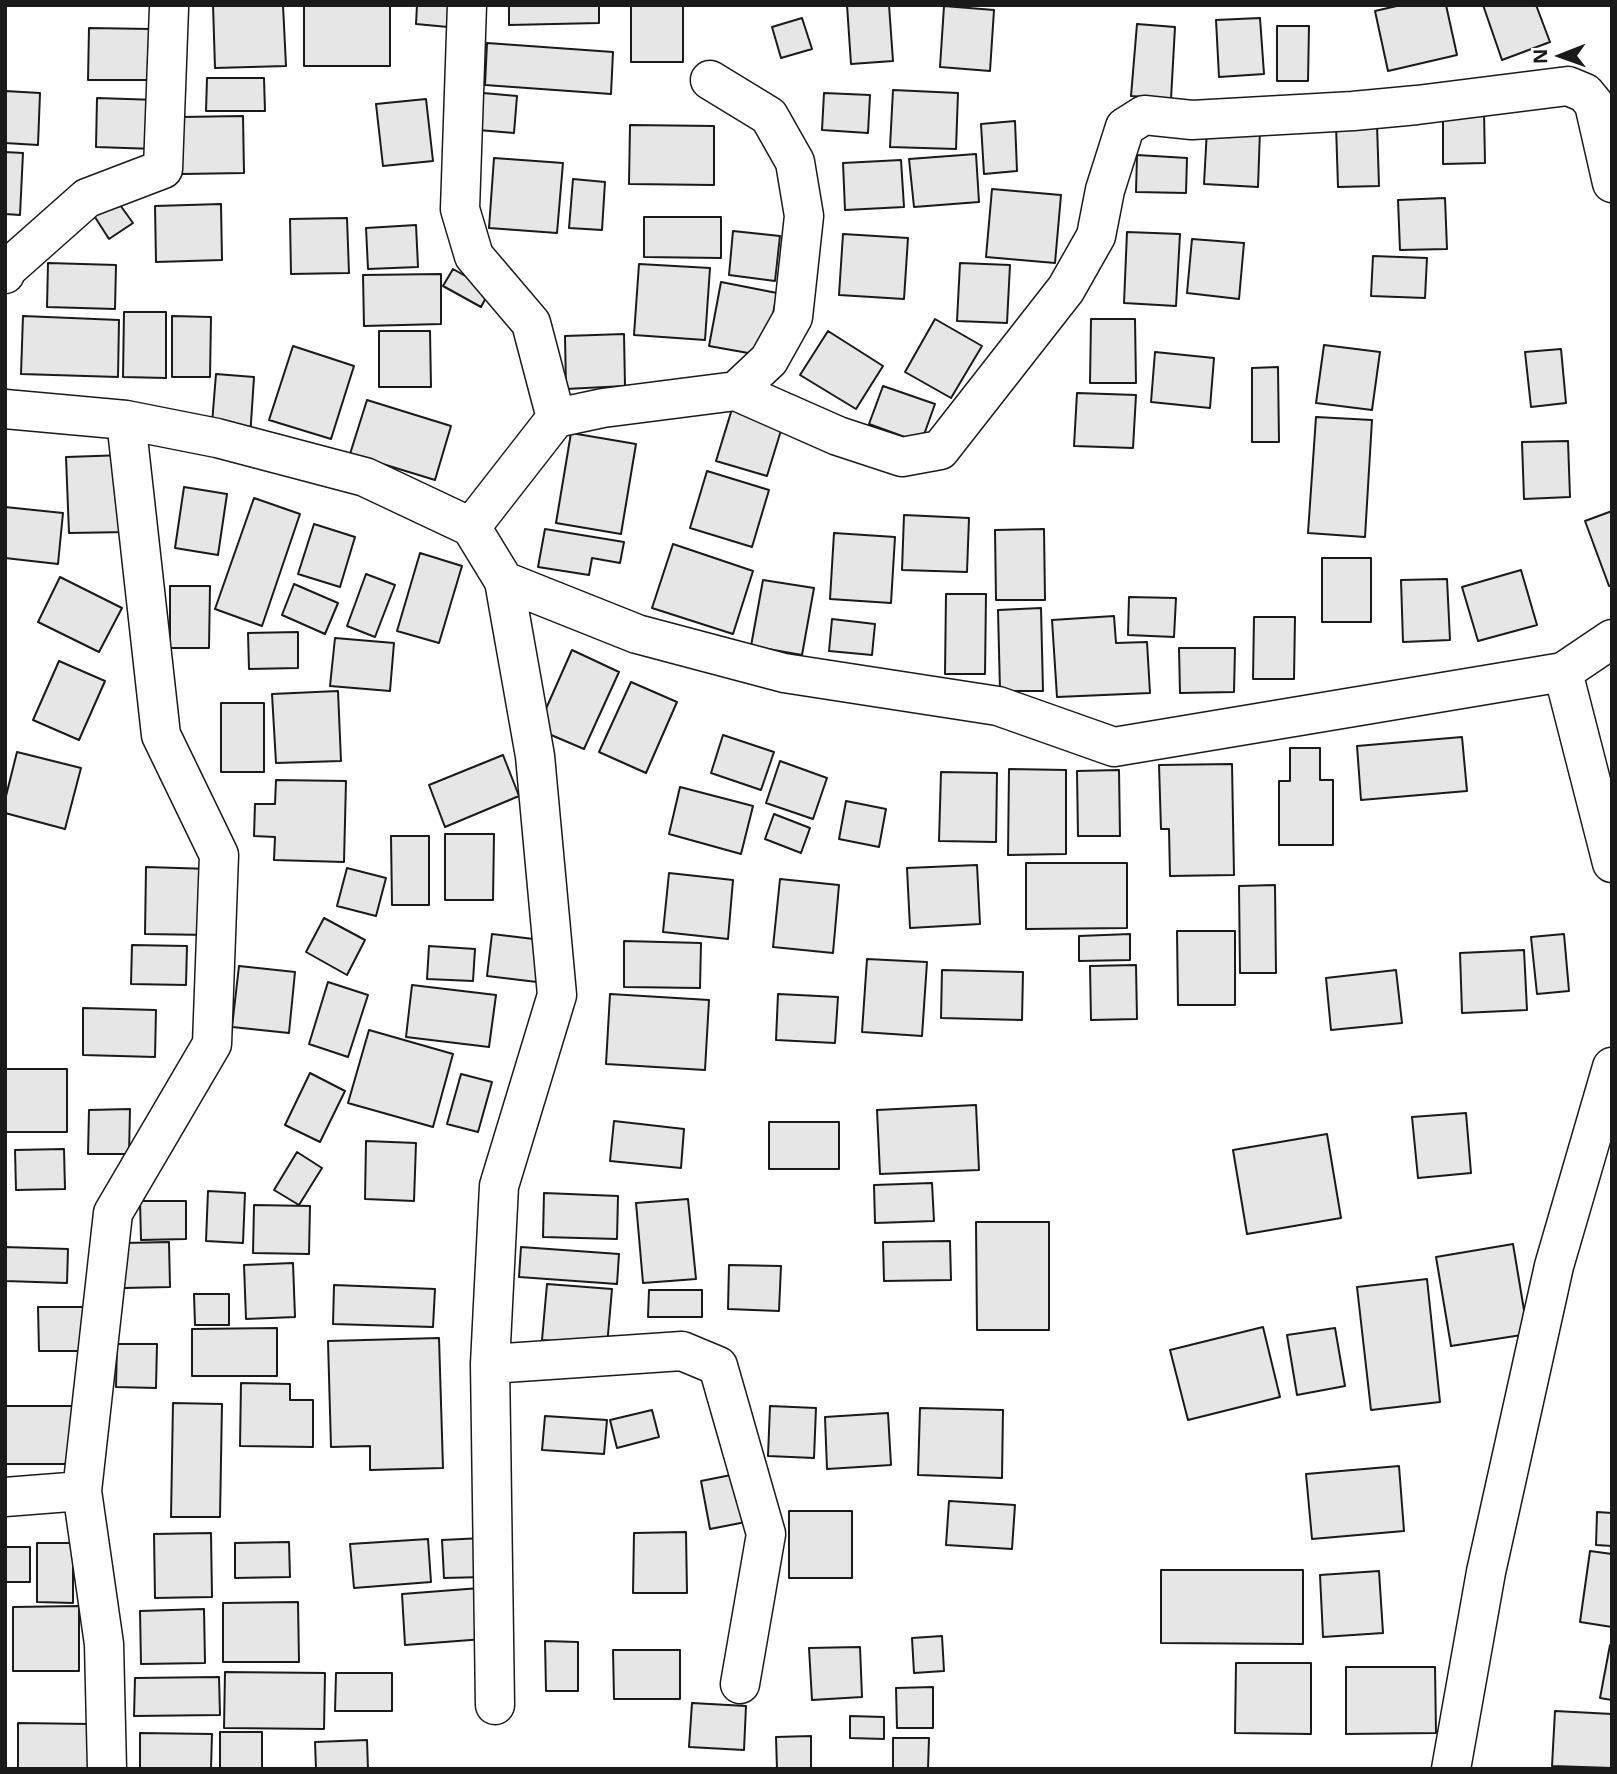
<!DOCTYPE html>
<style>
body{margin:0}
#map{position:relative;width:1617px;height:1774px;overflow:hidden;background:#fff;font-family:"Noto Sans",sans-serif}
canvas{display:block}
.frame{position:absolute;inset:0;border:7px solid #1a1a1a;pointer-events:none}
.north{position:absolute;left:1526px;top:21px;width:70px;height:70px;-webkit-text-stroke:5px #fff;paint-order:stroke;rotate:269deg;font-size:19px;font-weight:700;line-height:28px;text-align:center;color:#1a1a1a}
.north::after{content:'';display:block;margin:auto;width:24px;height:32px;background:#1a1a1a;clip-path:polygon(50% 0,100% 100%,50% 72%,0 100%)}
</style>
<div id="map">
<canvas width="1617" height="1774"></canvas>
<div class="frame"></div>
<div class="north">N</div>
</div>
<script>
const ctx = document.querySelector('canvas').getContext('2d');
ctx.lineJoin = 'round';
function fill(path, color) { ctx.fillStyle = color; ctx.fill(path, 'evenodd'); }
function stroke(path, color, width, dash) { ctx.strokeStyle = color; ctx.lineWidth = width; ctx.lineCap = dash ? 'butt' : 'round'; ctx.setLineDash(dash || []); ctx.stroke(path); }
const building = new Path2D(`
 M213,5H283L286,66L215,68Z
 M304,5H390V66H304Z
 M417,5H450L448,27L416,24Z
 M509,5H599V23L509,25Z
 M631,5H683V62H631Z
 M847,5H889L893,61L851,64Z
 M1401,5H1446L1457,55L1388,71L1375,11Z
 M1483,5H1536L1550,42L1502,60Z
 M944,6L994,10L990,71L940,67Z
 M802,18L812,49L781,58L772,27Z
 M1260,18L1264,74L1219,77L1216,20Z
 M1137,24L1175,27L1171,99L1131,96Z
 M1277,26H1309L1308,81H1277Z
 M89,28L151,29L150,80H88Z
 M487,43L613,52L611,94L485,85Z
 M207,78H264L265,111H206Z
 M893,90L958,93L956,149L890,147Z
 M5,91L40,93L38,145L5,143Z
 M483,93L517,96L514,133L478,130Z
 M824,93L870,95L868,133L822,130Z
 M97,98L157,100L155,149L96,147Z
 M426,99L433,161L383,166L376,104Z
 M1484,111L1485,163L1443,164V112Z
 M243,116L244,173L182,174L181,117Z
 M1015,121L1017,171L984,174L981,124Z
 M1377,124L1379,186L1338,187L1336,125Z
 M630,125L714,126V185L629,184Z
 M1207,129L1260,130L1258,187L1204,184Z
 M5,152L23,153L20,215L5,214Z
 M976,154L979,202L914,207L909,159Z
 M1137,155L1187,158L1186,193L1136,192Z
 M494,158L563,163L557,233L489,228Z
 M901,160L904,207L845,210L843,163Z
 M573,179L605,182L602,230L569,228Z
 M992,189L1061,195L1055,263L986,257Z
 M115,198L133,223L109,239L93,214Z
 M1445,198L1447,249L1400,250L1398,200Z
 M221,204L222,260L156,262L155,206Z
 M644,217H721V258L644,257Z
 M347,218L349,273L291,274L290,219Z
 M416,225L418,267L368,269L366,228Z
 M733,231L780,236L775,281L729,275Z
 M1127,232L1180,234L1176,306L1124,303Z
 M843,234L908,238L904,299L839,295Z
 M1192,239L1244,243L1239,299L1187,293Z
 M1373,256L1427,258L1425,298L1371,296Z
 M48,263L116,265L115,309L47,307Z
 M960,263L1010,265L1007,323L957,321Z
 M639,264L710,268L705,340L634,335Z
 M453,269L490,290L481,307L443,286Z
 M441,274V324L364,326L363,275Z
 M721,282L777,293L765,356L709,346Z
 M124,312H166V378L123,377Z
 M23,316L119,320L118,377L21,374Z
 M172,316L211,317L210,377H172Z
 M935,319L982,346L951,398L905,372Z
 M1091,319H1135L1136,383H1090Z
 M379,331H430L431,387H379Z
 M828,331L883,366L856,409L800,375Z
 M624,334L625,386L566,389L565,336Z
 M1324,345L1380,352L1372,410L1316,403Z
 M293,346L354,366L331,439L269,420Z
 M1561,349L1566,403L1531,407L1525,352Z
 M1155,352L1214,358L1210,408L1151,402Z
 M1278,367L1279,442H1252V368Z
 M216,374L254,377L250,438L211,436Z
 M883,386L935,404L921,443L869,424Z
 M1077,393L1136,395L1133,448L1074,446Z
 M367,400L451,426L435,480L350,454Z
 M732,409L783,424L767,476L716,461Z
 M1316,417L1372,420L1365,537L1308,533Z
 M571,433L636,444L621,534L556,523Z
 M1568,441L1570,497L1524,499L1522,442Z
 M125,455L128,532L69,533L66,457Z
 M707,471L769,490L752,547L690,528Z
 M184,487L227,494L218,555L175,548Z
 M254,498L300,514L262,626L215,609Z
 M5,507L63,513L58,564L5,558Z
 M1612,511V585L1609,586L1585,521Z
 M904,515L969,518L967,572L902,570Z
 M314,524L355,537L340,587L298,574Z
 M545,529L624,542L620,563L592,558L589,575L538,567Z
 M1044,529L1045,600H996L995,530Z
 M834,533L895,537L891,603L830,599Z
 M673,544L753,571L733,634L652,608Z
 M420,553L462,566L439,643L397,631Z
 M1322,558H1371V622H1322Z
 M1521,570L1537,625L1478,641L1462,587Z
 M366,574L395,585L375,637L347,626Z
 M60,577L122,608L99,652L38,622Z
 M1447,579L1450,640L1403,642L1401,580Z
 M763,580L814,588L802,655L751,646Z
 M294,584L338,603L325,634L282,615Z
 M170,586H210L209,648H170Z
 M946,594H986L985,674H945Z
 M1129,597L1176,598L1174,637L1128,635Z
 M1041,608L1043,691H1000L998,610Z
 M1114,616L1116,643L1147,642L1150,693L1057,697L1052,620Z
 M1254,617H1295L1294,679H1253Z
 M832,619L875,624L872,655L829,651Z
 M298,632V668L249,669L248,633Z
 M335,638L394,643L390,691L330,686Z
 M1179,648H1235L1234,692L1180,693Z
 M572,650L619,672L584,749L537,729Z
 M59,661L105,681L79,740L33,720Z
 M631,682L677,702L646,773L599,752Z
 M338,691L341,761L276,763L272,694Z
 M221,703H264V772H221Z
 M723,735L774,752L761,790L711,773Z
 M1462,737L1467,791L1361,800L1357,746Z
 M1290,748H1320V780H1333V845H1279V781H1290Z
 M17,752L81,768L65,829L5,813V800Z
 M503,755L519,796L445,827L429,785Z
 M780,761L827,778L813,819L766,803Z
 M1232,764L1234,875L1170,876L1169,829H1161L1159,765Z
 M1009,769L1066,770V854L1008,855Z
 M1119,770L1120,836H1078L1077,771Z
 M941,772L997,773L996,842L939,841Z
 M276,780L346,781L344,862L274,860L275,837L254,836L255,804H275Z
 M680,787L753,806L741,854L669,834Z
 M846,801L886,809L879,847L839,839Z
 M774,814L810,828L801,853L765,839Z
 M445,834H494L493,900H445Z
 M391,836H429V905H392Z
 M1026,863H1127V928L1026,929Z
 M977,865L980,924L910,928L907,868Z
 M146,867L211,869L209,935L145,934Z
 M347,868L386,878L376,916L337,906Z
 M669,873L733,880L728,939L663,932Z
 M780,879L839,885L833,953L773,947Z
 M1275,885L1276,973H1240L1239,886Z
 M324,918L365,940L347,975L306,952Z
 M1177,931H1235V1005H1178Z
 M492,934L542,940L537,982L487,976Z
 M1130,934V960L1079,961V936Z
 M1564,934L1569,991L1537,994L1531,937Z
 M624,941L701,943L700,988L624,987Z
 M132,945L187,946L186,985L131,984Z
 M429,946L475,949L473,981L427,979Z
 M1524,950L1527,1010L1462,1013L1460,953Z
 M867,959L927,962L922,1036L862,1032Z
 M1136,965L1137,1019L1091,1020L1090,966Z
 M239,966L295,972L289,1033L232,1027Z
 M942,970L1023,972L1022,1020L941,1018Z
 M1396,970L1402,1023L1331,1030L1326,978Z
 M328,982L368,995L348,1057L309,1044Z
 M412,985L496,995L489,1047L406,1037Z
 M610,994L709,1000L705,1070L606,1064Z
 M778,994L838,997L835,1043L776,1040Z
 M83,1008L156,1010L155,1057L83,1055Z
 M369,1030L453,1054L433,1127L348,1103Z
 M5,1069H67V1132H5Z
 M310,1073L345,1091L320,1142L285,1125Z
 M461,1074L492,1082L478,1132L447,1124Z
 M976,1105L979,1170L880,1174L877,1110Z
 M130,1109L129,1154H88L89,1110Z
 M1466,1113L1471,1173L1418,1178L1412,1117Z
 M614,1121L684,1129L681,1168L610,1161Z
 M769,1122H839V1169H769Z
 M1327,1134L1341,1218L1247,1234L1233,1150Z
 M366,1141L416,1143L414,1201L365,1199Z
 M64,1149L65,1189L16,1190L15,1150Z
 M297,1152L322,1168L299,1205L274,1190Z
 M932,1183L934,1221L875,1223L874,1185Z
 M208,1191L245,1193L243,1243L206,1241Z
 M544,1193L618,1196L617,1239L543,1237Z
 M688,1199L696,1279L643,1283L636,1203Z
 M140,1201H186V1239L141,1240Z
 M254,1205L310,1206L309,1254L253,1253Z
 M976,1222H1049V1330H977Z
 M950,1241L951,1280L884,1281L883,1242Z
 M169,1242L170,1287L124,1288V1243Z
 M1513,1244L1528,1334L1451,1346L1436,1257Z
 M5,1247L68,1249L67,1283L5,1281Z
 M521,1247L619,1254L617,1284L519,1277Z
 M293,1263L295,1317L246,1319L244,1265Z
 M729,1265L781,1266L779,1311L728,1309Z
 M1427,1279L1440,1402L1371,1410L1357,1287Z
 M547,1284L612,1289L607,1346L542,1340Z
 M334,1285L435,1289L433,1327L333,1324Z
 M649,1290H702V1317H648Z
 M194,1294H229V1325H195Z
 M38,1307H84V1351H39Z
 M1263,1327L1280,1397L1188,1420L1170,1350Z
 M277,1328V1376H192V1329Z
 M1335,1328L1345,1386L1297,1395L1287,1335Z
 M439,1338L443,1468L370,1470V1446L331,1447L328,1341Z
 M117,1344H157L156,1388L116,1387Z
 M241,1383L290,1384V1400H313V1447L240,1446Z
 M173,1403L222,1404L220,1517H171Z
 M5,1406H75L74,1464H5Z
 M770,1406L816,1408L814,1458L768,1456Z
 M920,1408L1003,1410L1002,1478L918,1475Z
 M652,1410L659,1437L617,1448L610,1420Z
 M888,1413L891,1465L827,1469L825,1417Z
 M545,1416L607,1420L604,1454L542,1450Z
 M1399,1466L1404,1531L1312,1539L1306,1474Z
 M746,1472L756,1520L710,1529L701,1481Z
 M949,1501L1015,1505L1012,1549L946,1545Z
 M789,1511H852V1578H789Z
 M1597,1512L1612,1513V1546L1596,1545Z
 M686,1532L687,1593H633L634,1533Z
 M211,1533L212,1597L155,1598L154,1534Z
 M483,1538L484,1577L444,1578L442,1540Z
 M428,1539L431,1582L354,1588L350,1544Z
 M289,1542L290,1577L235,1578V1543Z
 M37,1543H73V1603L37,1602Z
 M5,1547H30V1582H5Z
 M1590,1551L1612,1554V1627L1580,1622Z
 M1161,1570H1303V1644L1161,1643Z
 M1379,1571L1383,1633L1323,1637L1320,1575Z
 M480,1588L484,1639L405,1645L402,1594Z
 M298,1602L299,1662H223V1603Z
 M79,1606V1671H13V1607Z
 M204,1609L205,1663L141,1664L140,1611Z
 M942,1636L944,1671L914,1673L912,1638Z
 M545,1641L578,1642V1691H546Z
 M1610,1645H1612V1700L1600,1698Z
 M860,1647L862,1697L812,1700L809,1648Z
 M613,1650H680V1699H614Z
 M1236,1663H1311V1734L1235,1733Z
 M1346,1667H1435L1436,1733L1346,1734Z
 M225,1672L325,1673L324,1729L224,1728Z
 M336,1673H392V1711H335Z
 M219,1677L220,1715L134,1716L135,1678Z
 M933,1687V1728H897L896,1688Z
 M692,1703L746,1706L744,1750L689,1747Z
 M1555,1711L1612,1714V1768L1552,1766Z
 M850,1716L884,1717V1739L850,1738Z
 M18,1723L91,1724V1769H18Z
 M220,1732H262V1769H220Z
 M140,1733L212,1734L211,1769H140Z
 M811,1736V1769H777L776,1737Z
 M893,1738H929L928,1769H893Z
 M367,1740L368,1769H316L315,1742Z`);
const street = new Path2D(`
 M467,5L460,209L474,256L531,323L556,418
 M5,274L7,269L87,198L163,169L169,8
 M736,391L838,436L902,457L940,450L1066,289L1096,236L1105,190L1125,127L1144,115L1192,120L1353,111L1417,105L1568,86L1585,93L1594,104L1612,183
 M5,409L126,420L217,438L365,477L471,527L504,581L637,634L784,673L998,706L1114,747L1563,672L1612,639
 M471,527L556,418L603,408L736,391L769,360L793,317L804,216L795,162L769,116L710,80
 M1563,672L1612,863
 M490,1364L682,1351L718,1366L766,1534L740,1684
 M82,1491L104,1644L107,1769
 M5,1497L82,1491L113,1213L212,1044L219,855L161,735L126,420
 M495,1705L490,1364L499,1186L557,995L535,756L504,581
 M1451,1769L1486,1572L1554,1266L1612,1067`);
fill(building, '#e6e6e6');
stroke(building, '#1a1a1a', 2);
stroke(street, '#1a1a1a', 41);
stroke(street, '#fff', 38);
</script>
